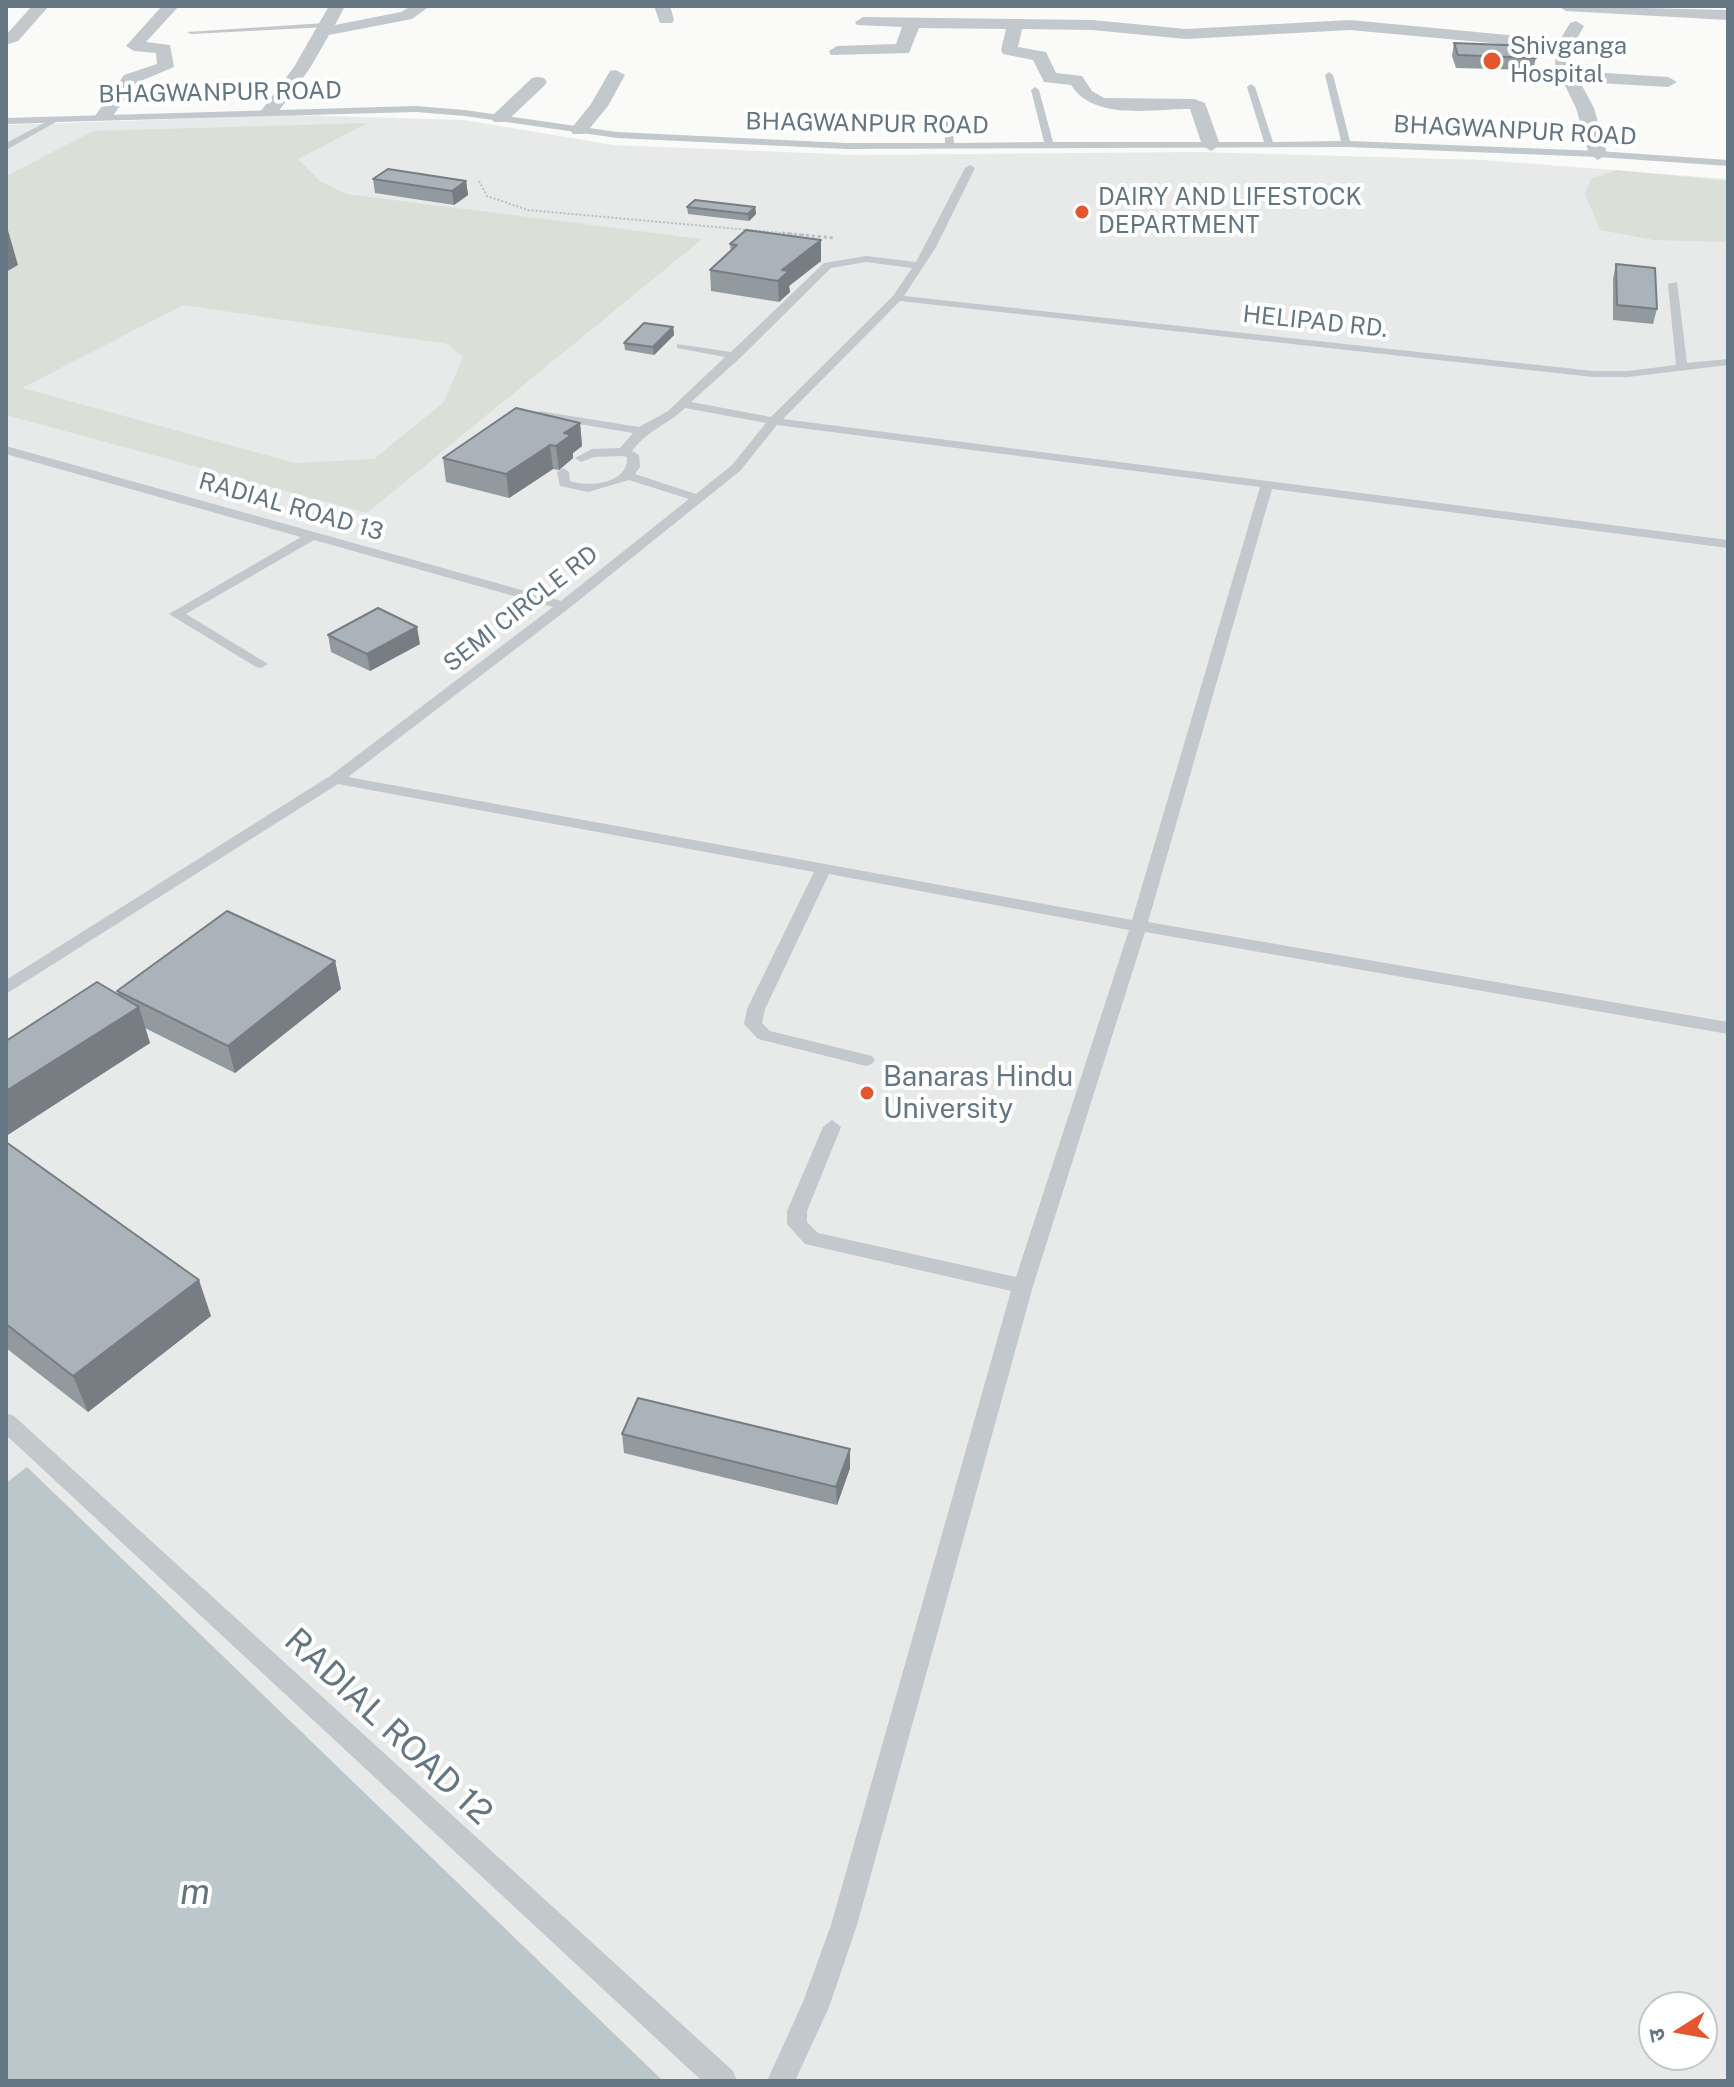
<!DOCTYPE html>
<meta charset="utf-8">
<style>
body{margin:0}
#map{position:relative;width:1734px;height:2087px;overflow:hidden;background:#fafaf8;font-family:"Public Sans","Noto Sans Devanagari",sans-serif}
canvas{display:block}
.frame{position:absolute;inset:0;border:8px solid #657683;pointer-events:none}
.north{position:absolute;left:1638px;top:1991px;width:80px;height:80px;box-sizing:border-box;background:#fff;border:2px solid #c1c8cd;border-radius:50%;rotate:259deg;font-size:22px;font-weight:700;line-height:32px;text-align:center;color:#657683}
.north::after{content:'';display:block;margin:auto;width:28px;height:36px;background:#e4572e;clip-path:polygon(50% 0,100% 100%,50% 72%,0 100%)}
</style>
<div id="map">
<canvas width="1734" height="2087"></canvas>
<div class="frame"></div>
<div class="north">उ</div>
</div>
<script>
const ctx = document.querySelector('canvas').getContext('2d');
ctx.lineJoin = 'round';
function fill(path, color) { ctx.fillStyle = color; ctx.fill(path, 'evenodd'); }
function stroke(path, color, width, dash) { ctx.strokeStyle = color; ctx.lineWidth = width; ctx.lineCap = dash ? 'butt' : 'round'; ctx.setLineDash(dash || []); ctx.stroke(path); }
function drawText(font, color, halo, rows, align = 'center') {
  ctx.font = font + ' "Public Sans",sans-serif'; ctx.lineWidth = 8; ctx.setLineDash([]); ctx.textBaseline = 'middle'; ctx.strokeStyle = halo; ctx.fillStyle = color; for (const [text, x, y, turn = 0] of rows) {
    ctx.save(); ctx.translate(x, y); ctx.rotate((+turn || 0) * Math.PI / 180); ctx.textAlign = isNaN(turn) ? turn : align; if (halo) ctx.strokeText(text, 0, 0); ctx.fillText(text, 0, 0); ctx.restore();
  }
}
const built = new Path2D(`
 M293,115L464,120L613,145L856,155L1198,152L1484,160L1728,179V2081H6V125ZM1654,2007H1702V2055H1654Z`);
const green = new Path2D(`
 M368,123L298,159L320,181L346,194L702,239L367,513L6,415V176L94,131ZM183,305L448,344L463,357L444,402L374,459L295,463L22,388Z
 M1617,170L1728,181V242L1654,240L1600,230L1585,194L1591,179Z`);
const water = new Path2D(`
 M27,1467L663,2081H6V1483Z`);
const pathFar1 = new Path2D(`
 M479,181L487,196L528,210L804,235`);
const path = new Path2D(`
 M782,233L834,238`);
const service = new Path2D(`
 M325,23L328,27L191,34L187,32Z
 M1329,72L1333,75L1350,141L1598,151L1728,160V166L1598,157L1346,147L846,149L617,138L465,116L416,112L56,122L6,150V143L44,123L6,124V118L416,106L465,110L617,132L846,143H945L944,119L948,116L952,119L954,143L1044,142L1031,90L1035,87L1039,90L1053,142H1264L1247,87L1251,84L1255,87L1273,142L1341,141L1325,75Z
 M970,165L975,168L936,247L904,296L1593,371H1628L1676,365L1668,284L1677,282L1687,363L1728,359V365L1628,377H1593L900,301L783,419L1728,540V548L1272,489L1148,922L1728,1022V1034L1145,932L1033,1286L857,1925L829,2007L795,2081H767L803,2002L831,1925L1011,1291L805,1244L787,1224V1211L823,1127L832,1120L841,1127L807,1211V1222L818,1233L1016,1277L1129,930L829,874L765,1009L762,1023L770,1031L872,1056L875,1060L872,1064L866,1066L758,1039L744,1024L747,1009L814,872L338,784L6,994V980L330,776L553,607L314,540L186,614L268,664L261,668L256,667L169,614L301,537L6,454V446L561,601L689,499L629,480L588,492L560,486L557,472L563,468L569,472L570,481C590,488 629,483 627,457L623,456L594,457L581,462L575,458L592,449L620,448L633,433L543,418L539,417V411L639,427L668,411L725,357L677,348V344L731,352L824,263L866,256L916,262L965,168ZM866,262L912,268L893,296L771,417L691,402L740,358L831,268ZM685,408L766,423L732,465L696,494L635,474L640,467L639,455L632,451C650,428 666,426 685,408ZM777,425L1260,487L1132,920L348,777L568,609L740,471Z
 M6,1413L14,1416L733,2071L737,2081H702L6,1435Z`);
const minor = new Path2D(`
 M32,6H49L18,41L6,45V35Z
 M162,6H179L146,42L170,45L174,67L136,83L110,120H98L95,116L124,75L157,64L156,53L134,51L126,46Z
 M329,6H345L335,25L401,12L411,6H430L412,19L329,35L310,68L276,115H264L261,111L294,67Z
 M654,6H670L674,20L672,23H660Z
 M1558,6L1728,10V20L1566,11Z
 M863,17L1092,20L1186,29L1350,20L1560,40L1570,23L1576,21L1584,26C1576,40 1567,55 1575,71L1668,77L1677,82L1668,87L1580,82L1594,108L1607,154L1598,160L1589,154L1576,108L1555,65L1556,49L1350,30L1186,39L1092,30L1022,29L1018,47L1046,52L1056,73L1082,76L1092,91L1104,98L1194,99L1205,103L1220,145L1211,151L1202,145L1190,109C1151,109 1094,121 1071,85L1044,82L1033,60L1003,54L1001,50L1006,29L919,28L909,53L831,55L829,51L837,46L896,44L902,27L857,25L855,22Z
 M616,70L625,75L608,106L585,134H573L570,130L591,104L610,71Z
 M538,77L544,78L547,82L544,86L506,122H494L491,118L494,114L532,78Z`);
const wall = new Path2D(`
 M1454,43L1536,58L1533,70L1456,68L1452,56Z
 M373,179L466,181L468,195L454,205L375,193Z
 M687,207H755L756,214L749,221L688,214Z
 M821,240V261L789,286L790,292L779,302L711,291L710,270L731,251L730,244Z
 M1616,264L1657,309L1653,324L1613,320V279Z
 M673,327L674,335L654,355L625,350L624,343Z
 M580,423L582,446L573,453V458L559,470L553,469L509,498L446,482L443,458Z
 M328,635L420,644L370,671L331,652Z
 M335,961L341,989L235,1073L145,1028L150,1043L6,1136V1041L119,995L117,991Z
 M6,1142L211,1316L88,1412L6,1348Z
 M622,1434L850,1449V1468L837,1505L624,1453Z`);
const shadedWall = new Path2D(`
 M466,181L468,195L454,205L452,191Z
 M755,207L756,214L749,221L748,214Z
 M6,227H7L18,265L6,272Z
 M821,240V261L789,286L790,292L779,302L778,281L782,270Z
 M673,327L674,335L654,355L653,347Z
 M580,423L582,446L573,453V458L559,470L556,446L564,433Z
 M550,445L553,469L509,498L506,474Z
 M417,627L420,644L370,671L367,654Z
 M335,961L341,989L235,1073L228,1046Z
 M139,1007L150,1043L6,1136V1091Z
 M199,1280L211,1316L88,1412L73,1376Z
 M850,1449V1468L837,1505L836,1487Z`);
const building = new Path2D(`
 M1454,43L1531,46L1536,58L1458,55Z
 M388,169L466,181L452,191L373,179Z
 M695,200L755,207L748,214L687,207Z
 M746,230L821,240L782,270L789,271L778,281L710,270L737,245L730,244Z
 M1616,264L1655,268L1657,309L1617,305Z
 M644,323L673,327L653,347L624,343Z
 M516,408L580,423L564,433L571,435L556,446L550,445L506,474L443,458Z
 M378,608L417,627L367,654L328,635Z
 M227,911L335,961L228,1046L117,991Z
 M97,982L139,1007L6,1091V1041Z
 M6,1142L199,1280L73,1376L6,1324Z
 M638,1398L850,1449L836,1487L622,1434Z`);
const markers = [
 [1492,61,10,"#e4572e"],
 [1082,212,8,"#e4572e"],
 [867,1093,8,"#e4572e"]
];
const farPoinames = [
 ["Shivganga",1510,47],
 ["Hospital",1510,75],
 ["DAIRY AND LIFESTOCK",1098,198],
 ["DEPARTMENT",1098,226]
];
const farStreetnames = [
 ["BHAGWANPUR ROAD",220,93,-1],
 ["BHAGWANPUR ROAD",867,124,1],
 ["BHAGWANPUR ROAD",1515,131,3],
 ["HELIPAD RD.",1315,322,6],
 ["RADIAL ROAD 13",291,507,16],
 ["SEMI CIRCLE RD",521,609,-38]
];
const poiNames = [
 ["Banaras Hindu",883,1077],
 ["University",883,1109]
];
const nearStreetnames = [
 ["RADIAL ROAD 12",388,1727,43]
];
const nearWaternames = [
 ["m",195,1893]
];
fill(built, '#e8e9e9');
fill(green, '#dadfd7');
fill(water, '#bbc7cb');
stroke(pathFar1, '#bbbfc2', 2, [2, 2]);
stroke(path, '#bbbfc2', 3, [3, 3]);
fill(service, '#c3c8cc');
fill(minor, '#c3c8cc');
fill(wall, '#929a9f');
fill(shadedWall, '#777d82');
fill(building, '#aab3b9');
stroke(building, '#777d82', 2);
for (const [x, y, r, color] of markers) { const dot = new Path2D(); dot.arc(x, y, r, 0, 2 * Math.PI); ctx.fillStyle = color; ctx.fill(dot); stroke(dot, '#fff', 3); }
drawText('24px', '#657683', '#fff', farPoinames, 'left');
drawText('24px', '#657683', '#fff', farStreetnames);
drawText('28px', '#657683', '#fff', poiNames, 'left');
drawText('34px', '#657683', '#fff', nearStreetnames);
drawText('italic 36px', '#60757c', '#fff', nearWaternames);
</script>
